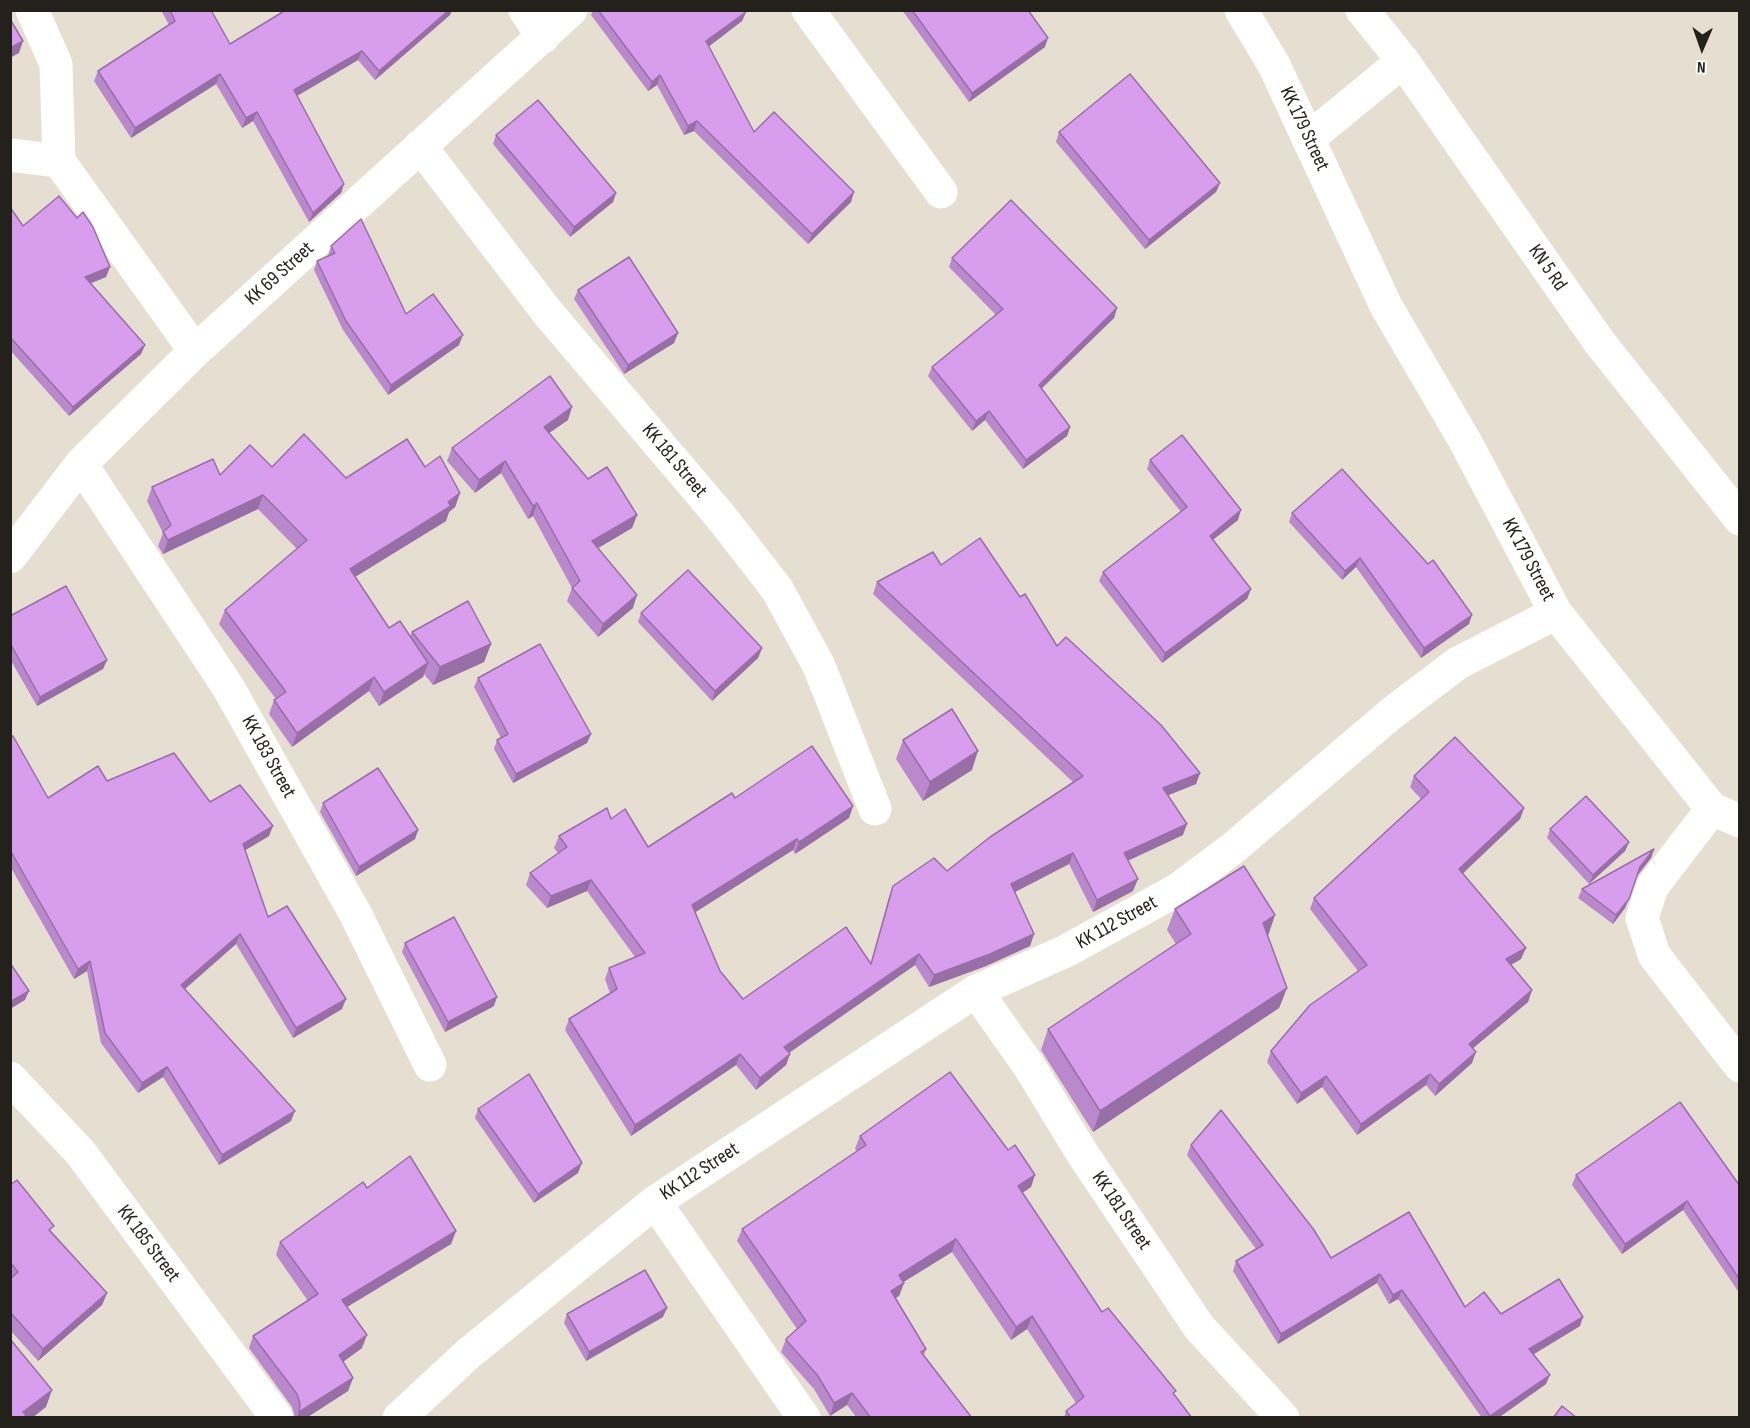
<!DOCTYPE html>
<style>
body{margin:0}
#map{position:relative;width:1750px;height:1428px;overflow:hidden;background:#e6ded0;font-family:"Sofia Sans Condensed",sans-serif}
canvas{display:block}
.frame{position:absolute;inset:0;border:12px solid #24211c;pointer-events:none}
.north{position:absolute;left:1672px;top:18px;width:60px;height:60px;-webkit-text-stroke:4px #fff;paint-order:stroke;rotate:182deg;font-size:16px;font-weight:700;line-height:24px;text-align:center;color:#24211c}
.north::after{content:'';display:block;margin:auto;width:21px;height:27px;background:#24211c;clip-path:polygon(50% 0,100% 100%,50% 72%,0 100%)}
</style>
<div id="map">
<canvas width="1750" height="1428"></canvas>
<div class="frame"></div>
<div class="north">N</div>
</div>
<script>
const ctx = document.querySelector('canvas').getContext('2d');
ctx.lineJoin = 'round';
function stroke(path, color, width, dash) { ctx.strokeStyle = color; ctx.lineWidth = width; ctx.lineCap = dash ? 'butt' : 'round'; ctx.setLineDash(dash || []); ctx.stroke(path); }
function fill(path, color) { ctx.fillStyle = color; ctx.fill(path, 'evenodd'); }
function drawText(font, color, halo, rows, align = 'center') {
  ctx.font = font + ' "Sofia Sans Condensed",sans-serif'; ctx.lineWidth = 5; ctx.setLineDash([]); ctx.textBaseline = 'middle'; ctx.strokeStyle = halo; ctx.fillStyle = color; for (const [text, x, y, turn = 0] of rows) {
    ctx.save(); ctx.translate(x, y); ctx.rotate((+turn || 0) * Math.PI / 180); ctx.textAlign = isNaN(turn) ? turn : align; if (halo) ctx.strokeText(text, 0, 0); ctx.fillText(text, 0, 0); ctx.restore();
  }
}
const minor = new Path2D(`
 M32,10L56,64L59,161
 M525,10L543,37
 M808,10L941,192
 M1241,10L1274,65L1386,306L1465,441L1556,613L1712,809L1652,887L1642,918L1654,955L1740,1066
 M1308,139L1403,61
 M420,146L548,313L721,517L777,589L819,666L875,809
 M10,155L59,161L195,351
 M81,464L228,687L356,915L430,1065
 M10,557L81,464L195,351L571,10
 M1712,809L1740,821
 M976,991L1029,1066L1082,1153L1199,1327L1283,1418
 M10,1078L80,1152L277,1418
 M655,1202L804,1418
 M399,1418L468,1354L655,1202L976,991L1066,951L1177,890L1232,849L1392,713L1458,663L1556,613`);
const secondary = new Path2D(`
 M1362,10L1403,61L1600,343L1740,519`);
const wall = new Path2D(`
 M161,10H211L230,44L286,10H452L450,15L375,80L358,60L297,96L344,184L341,193L309,222L253,121L242,128L216,84L131,138L94,81L98,71L169,25Z
 M593,10H745L746,12L742,21L709,46L754,132L851,202L808,244L694,131L684,135L657,85L648,91L591,15Z
 M902,10H1028L1045,47L969,102Z
 M1059,132L1220,183L1216,192L1145,249L1056,142Z
 M496,135L616,193L613,202L570,237L493,144Z
 M10,207L23,226L106,277L90,283L145,345L141,354L69,416L10,350Z
 M331,246L406,314L459,345L388,395L343,330L314,270L317,261L328,256Z
 M952,258L1117,308L1114,318L1041,388L1070,427L1067,436L1023,469L985,420L972,431L928,376L932,367L996,315L949,267Z
 M578,290L678,333L674,343L624,374L574,299Z
 M568,420L549,433L588,479L637,515L632,528L598,548L633,608L598,637L567,601L572,588L533,516L528,519L501,473L475,493L447,461L452,448Z
 M1150,460L1238,520L1213,540L1251,589L1247,599L1162,663L1099,581L1103,572L1181,512L1147,469Z
 M272,467L346,478L425,467L460,493L455,507L449,512L446,521L355,577L389,628L410,636L412,632L491,644L484,662L433,685L424,674L423,677L379,706L369,691L292,747L269,714L274,700L276,699L219,624L225,610L297,549L258,509L163,554L158,546L163,533L147,501L152,487Z
 M1292,513L1469,624L1421,658L1356,567L1342,580L1289,522Z
 M941,565L1020,597L1057,646L1200,773L1196,784L1168,795L1183,835L1128,861L1133,891L1093,912L1069,864L1015,892L1034,934L1030,946L986,966L929,987L915,965L789,1053L790,1054L786,1065L756,1090L736,1065L631,1136L565,1030L569,1019L610,993L605,979L609,968L635,957L587,891L547,908L526,885L530,873L558,853L554,848L559,836L611,819L648,847L735,798L853,806L849,818L795,854L793,850L695,912L720,971L743,999L871,963L889,897L893,886L947,871L1073,782L873,594L877,582Z
 M641,613L762,648L758,658L712,701L638,622Z
 M10,616L107,660L103,669L37,706L10,659Z
 M478,678L591,734L587,743L513,783L494,749L497,740L501,738L474,687Z
 M10,737L48,798L107,781L210,802L269,836L245,850L268,917L342,1009L293,1038L236,944L185,989L291,1121L219,1165L163,1077L138,1093L101,1043L87,971L74,979L10,866Z
 M903,740L972,770L923,801L896,759Z
 M1414,776L1524,808L1520,819L1462,873L1521,959L1511,965L1532,990L1528,1002L1473,1048L1472,1063L1435,1096L1426,1085L1357,1135L1322,1087L1297,1104L1267,1062L1271,1051L1358,971L1310,909L1314,898L1421,799L1410,787Z
 M323,803L418,830L415,839L356,876L320,812Z
 M1550,829L1629,842L1625,851L1589,884L1547,838Z
 M1654,849L1651,858L1637,876L1625,908L1613,924L1578,898L1582,889Z
 M1175,909L1268,936L1287,988L1279,1008L1093,1132L1041,1050L1048,1029L1176,944L1167,930Z
 M405,943L494,1006L445,1032L402,952Z
 M478,1109L578,1173L534,1203L475,1118Z
 M860,1136L1031,1187L1022,1193L1102,1312L1174,1395L1192,1418H1064L1066,1411L1076,1403L1027,1329L1011,1340L952,1252L903,1282L904,1283L899,1296L896,1298L926,1349L924,1355L972,1418H857L847,1405L830,1416L814,1389L781,1352L786,1339L797,1329L737,1241L742,1229L857,1151L855,1149Z
 M1191,1145L1331,1258L1409,1212L1465,1307L1501,1314L1580,1326L1533,1354L1546,1384L1498,1418H1482L1398,1299L1389,1304L1377,1283L1278,1344L1233,1271L1236,1261L1256,1249L1187,1155Z
 M1576,1175L1740,1186V1294L1683,1210L1622,1254L1572,1185Z
 M10,1185L107,1293L102,1305L38,1361L10,1330Z
 M367,1188L456,1231L451,1244L347,1307L362,1348L343,1362L353,1378L348,1391L306,1418H295L292,1407L249,1348L253,1336L308,1301L276,1255L280,1242Z
 M567,1314L663,1317L586,1361L564,1323Z`);
const shadedWall = new Path2D(`
 M449,10H452L450,15L375,80L379,71Z
 M746,12L742,21L703,51L706,41Z
 M1048,38L1045,47L969,102L972,93Z
 M23,41L19,53L10,58V48Z
 M362,51L358,60L290,100L294,90Z
 M220,74L216,84L131,138L135,128Z
 M660,75L657,85L648,91L652,82Z
 M257,112L253,121L242,128L246,118Z
 M697,121L694,131L684,135L688,126Z
 M1220,183L1216,192L1145,249L1149,240Z
 M344,184L341,193L309,222L313,213Z
 M854,192L851,202L808,244L812,234Z
 M616,193L613,202L570,237L574,227Z
 M110,267L106,277L82,287L85,277Z
 M1117,308L1114,318L1036,394L1039,385Z
 M678,333L674,343L624,374L628,365Z
 M463,335L459,345L388,395L391,385Z
 M145,345L141,354L69,416L73,407Z
 M572,407L568,420L539,440L544,427Z
 M989,411L985,420L972,431L976,421Z
 M1070,427L1067,436L1023,469L1026,460Z
 M505,461L501,473L475,493L479,480Z
 M460,493L455,507L449,512L446,521L345,583L350,569Z
 M263,495L258,509L163,554L168,540Z
 M537,503L533,516L528,519L533,506Z
 M1241,510L1238,520L1206,545L1210,536Z
 M637,515L632,528L588,554L592,541Z
 M1360,558L1356,567L1342,580L1345,571Z
 M1251,589L1247,599L1162,663L1165,653Z
 M637,595L633,608L598,637L603,624Z
 M1472,615L1469,624L1421,658L1424,648Z
 M491,644L484,662L433,685L440,667Z
 M762,648L758,658L712,701L715,691Z
 M107,660L103,669L37,706L40,697Z
 M428,663L423,677L379,706L384,692Z
 M374,677L369,691L292,747L297,733Z
 M591,734L587,743L513,783L516,774Z
 M978,751L972,770L923,801L930,782Z
 M1200,773L1196,784L1159,799L1163,788Z
 M853,806L849,818L795,854L799,842Z
 M1524,808L1520,819L1455,881L1459,869Z
 M1187,824L1183,835L1120,864L1124,853Z
 M273,826L269,836L239,854L243,844Z
 M418,830L415,839L356,876L359,867Z
 M797,839L793,850L688,917L692,905Z
 M1629,842L1625,851L1589,884L1593,875Z
 M1654,849L1651,858L1637,876L1640,867Z
 M1073,853L1069,864L1007,896L1011,884Z
 M1138,879L1133,891L1093,912L1097,900Z
 M591,880L587,891L547,908L551,896Z
 M1629,899L1625,908L1613,924L1616,915Z
 M1275,915L1268,936L1263,923Z
 M240,934L236,944L178,995L181,985Z
 M1034,934L1030,946L986,966L929,987L934,975Z
 M1526,948L1521,959L1502,970L1506,959Z
 M919,954L915,965L780,1059L784,1047Z
 M90,961L87,971L74,979L78,969Z
 M1287,988L1279,1008L1093,1132L1100,1111Z
 M1532,990L1528,1002L1465,1055L1469,1044Z
 M29,991L25,1000L10,1009V1002Z
 M497,997L494,1006L445,1032L448,1022Z
 M346,999L342,1009L293,1038L296,1028Z
 M1476,1052L1472,1063L1435,1096L1439,1084Z
 M740,1054L736,1065L631,1136L635,1125Z
 M790,1054L786,1065L756,1090L760,1078Z
 M167,1067L163,1077L138,1093L142,1083Z
 M1430,1074L1426,1085L1357,1135L1361,1124Z
 M1326,1076L1322,1087L1297,1104L1301,1093Z
 M295,1111L291,1121L219,1165L222,1155Z
 M582,1163L578,1173L534,1203L538,1194Z
 M1035,1175L1031,1187L1013,1199L1018,1186Z
 M1687,1201L1683,1210L1622,1254L1625,1244Z
 M456,1231L451,1244L337,1313L342,1300Z
 M956,1239L952,1252L894,1288L899,1275Z
 M1380,1274L1377,1283L1278,1344L1281,1334Z
 M904,1283L899,1296L887,1303L891,1291Z
 M1402,1290L1398,1299L1389,1304L1393,1295Z
 M107,1293L102,1305L38,1361L43,1349Z
 M667,1308L663,1317L586,1361L589,1352Z
 M1032,1316L1027,1329L1011,1340L1016,1327Z
 M1583,1317L1580,1326L1526,1359L1529,1349Z
 M367,1335L362,1348L334,1368L339,1355Z
 M1550,1375L1546,1384L1498,1418H1489L1490,1416Z
 M353,1378L348,1391L306,1418H297L299,1412Z
 M52,1390L46,1407L32,1418H21L23,1412Z
 M852,1393L847,1405L830,1416L834,1403Z`);
const building = new Path2D(`
 M170,10H211L230,44L286,10H449L379,71L362,51L294,90L344,184L313,213L257,112L246,118L220,74L135,128L98,71L175,21Z
 M598,10H745L746,12L706,41L754,132L774,112L854,192L812,234L697,121L688,126L660,75L652,82Z
 M912,10H1028L1048,38L972,93Z
 M10,19L23,41L10,48Z
 M1130,74L1220,183L1149,240L1059,132Z
 M538,100L616,193L574,227L496,135Z
 M59,196L77,218L83,212L93,227L110,267L85,277L145,345L73,407L10,337V207L23,226Z
 M1011,200L1117,308L1039,385L1070,427L1026,460L989,411L976,421L932,367L1003,309L952,258Z
 M361,219L406,314L433,294L463,335L391,385L346,321L317,261L335,253L331,246Z
 M629,257L678,333L628,365L578,290Z
 M550,376L572,407L544,427L588,479L607,467L637,515L592,541L637,595L603,624L572,588L580,581L537,503L533,506L505,461L479,480L452,448Z
 M304,434L346,478L407,439L425,467L440,456L460,493L448,502L451,506L350,569L389,628L400,621L428,663L384,692L374,677L297,733L274,700L286,692L225,610L307,540L263,495L168,540L163,532L171,525L152,487L213,459L220,475L250,445L272,467Z
 M1182,435L1241,510L1210,536L1251,589L1165,653L1103,572L1187,507L1150,460Z
 M1342,469L1428,564L1433,560L1472,615L1424,648L1360,558L1345,571L1292,513Z
 M980,538L1020,597L1025,594L1057,646L1066,637L1161,725L1200,773L1163,788L1187,824L1124,853L1138,879L1097,900L1073,853L1011,884L1034,934L990,954L934,975L919,954L784,1047L790,1054L760,1078L740,1054L635,1125L569,1019L617,989L609,968L645,953L591,880L551,896L530,873L567,847L559,836L607,808L611,819L625,809L648,847L732,793L735,798L812,746L853,806L799,842L797,839L692,905L720,971L743,999L846,927L871,964L893,886L934,858L947,871L990,837L1083,776L877,582L933,552L941,565Z
 M688,570L762,648L715,691L641,613Z
 M66,586L107,660L40,697L10,643V616Z
 M468,601L491,644L440,667L412,632Z
 M540,644L591,734L516,774L497,740L508,734L478,678Z
 M952,709L978,751L930,782L903,740Z
 M13,736L48,798L98,766L107,781L174,753L210,802L240,785L273,826L243,844L268,917L287,906L346,999L296,1028L240,934L181,985L295,1111L222,1155L167,1067L142,1083L105,1033L90,961L78,969L10,850V737Z
 M1455,737L1524,808L1459,869L1526,948L1506,959L1532,990L1469,1044L1476,1052L1439,1084L1430,1074L1361,1124L1326,1076L1301,1093L1271,1051L1310,1005L1367,965L1314,898L1429,792L1414,776Z
 M378,768L418,830L359,867L323,803Z
 M1586,796L1629,842L1593,875L1550,829Z
 M1654,849L1640,867L1629,899L1616,915L1582,889Z
 M1244,866L1275,915L1263,923L1287,988L1100,1111L1048,1029L1191,934L1175,909Z
 M454,917L497,997L448,1022L405,943Z
 M10,963L29,991L10,1002Z
 M950,1072L1008,1150L1015,1145L1035,1175L1018,1186L1102,1312L1108,1308L1176,1391L1173,1393L1192,1418H1071L1066,1411L1084,1397L1032,1316L1016,1327L956,1239L899,1275L904,1283L891,1291L926,1349L921,1352L972,1418H871L852,1393L834,1403L818,1376L787,1341L786,1339L806,1321L742,1229L866,1145L860,1136Z
 M529,1074L582,1163L538,1194L478,1109Z
 M1680,1102L1740,1186V1280L1687,1201L1625,1244L1576,1175Z
 M1221,1110L1314,1230L1331,1258L1409,1212L1465,1307L1484,1292L1501,1314L1559,1279L1583,1317L1529,1349L1550,1375L1490,1416L1402,1290L1393,1295L1380,1274L1281,1334L1236,1261L1263,1245L1191,1145Z
 M410,1156L456,1231L342,1300L367,1335L339,1355L353,1378L299,1412L300,1404L297,1394L253,1336L318,1294L280,1242L363,1182L367,1188Z
 M17,1180L54,1226L49,1230L107,1293L43,1349L10,1312V1279L18,1272L10,1262V1185Z
 M645,1270L667,1308L589,1352L567,1314Z
 M10,1339L52,1390L23,1412L26,1415L23,1418H10Z
 M1562,1406L1577,1418H1553Z`);
const streetNames = [
 ["KK 179 Street",1304,129,65],
 ["KN 5 Rd",1547,268,55],
 ["KK 69 Street",280,274,-42],
 ["KK 181 Street",674,461,50],
 ["KK 179 Street",1528,560,62],
 ["KK 183 Street",268,757,61],
 ["KK 112 Street",1117,923,-29],
 ["KK 112 Street",700,1172,-33],
 ["KK 181 Street",1121,1211,56],
 ["KK 185 Street",148,1244,53]
];
stroke(minor, '#fff', 33);
stroke(secondary, '#fff', 33);
fill(wall, '#ba88cc');
fill(shadedWall, '#976fa6');
fill(building, '#d89eed');
stroke(building, '#976fa6', 1.5);
drawText('20px', '#24211c', '#fff', streetNames);
</script>
